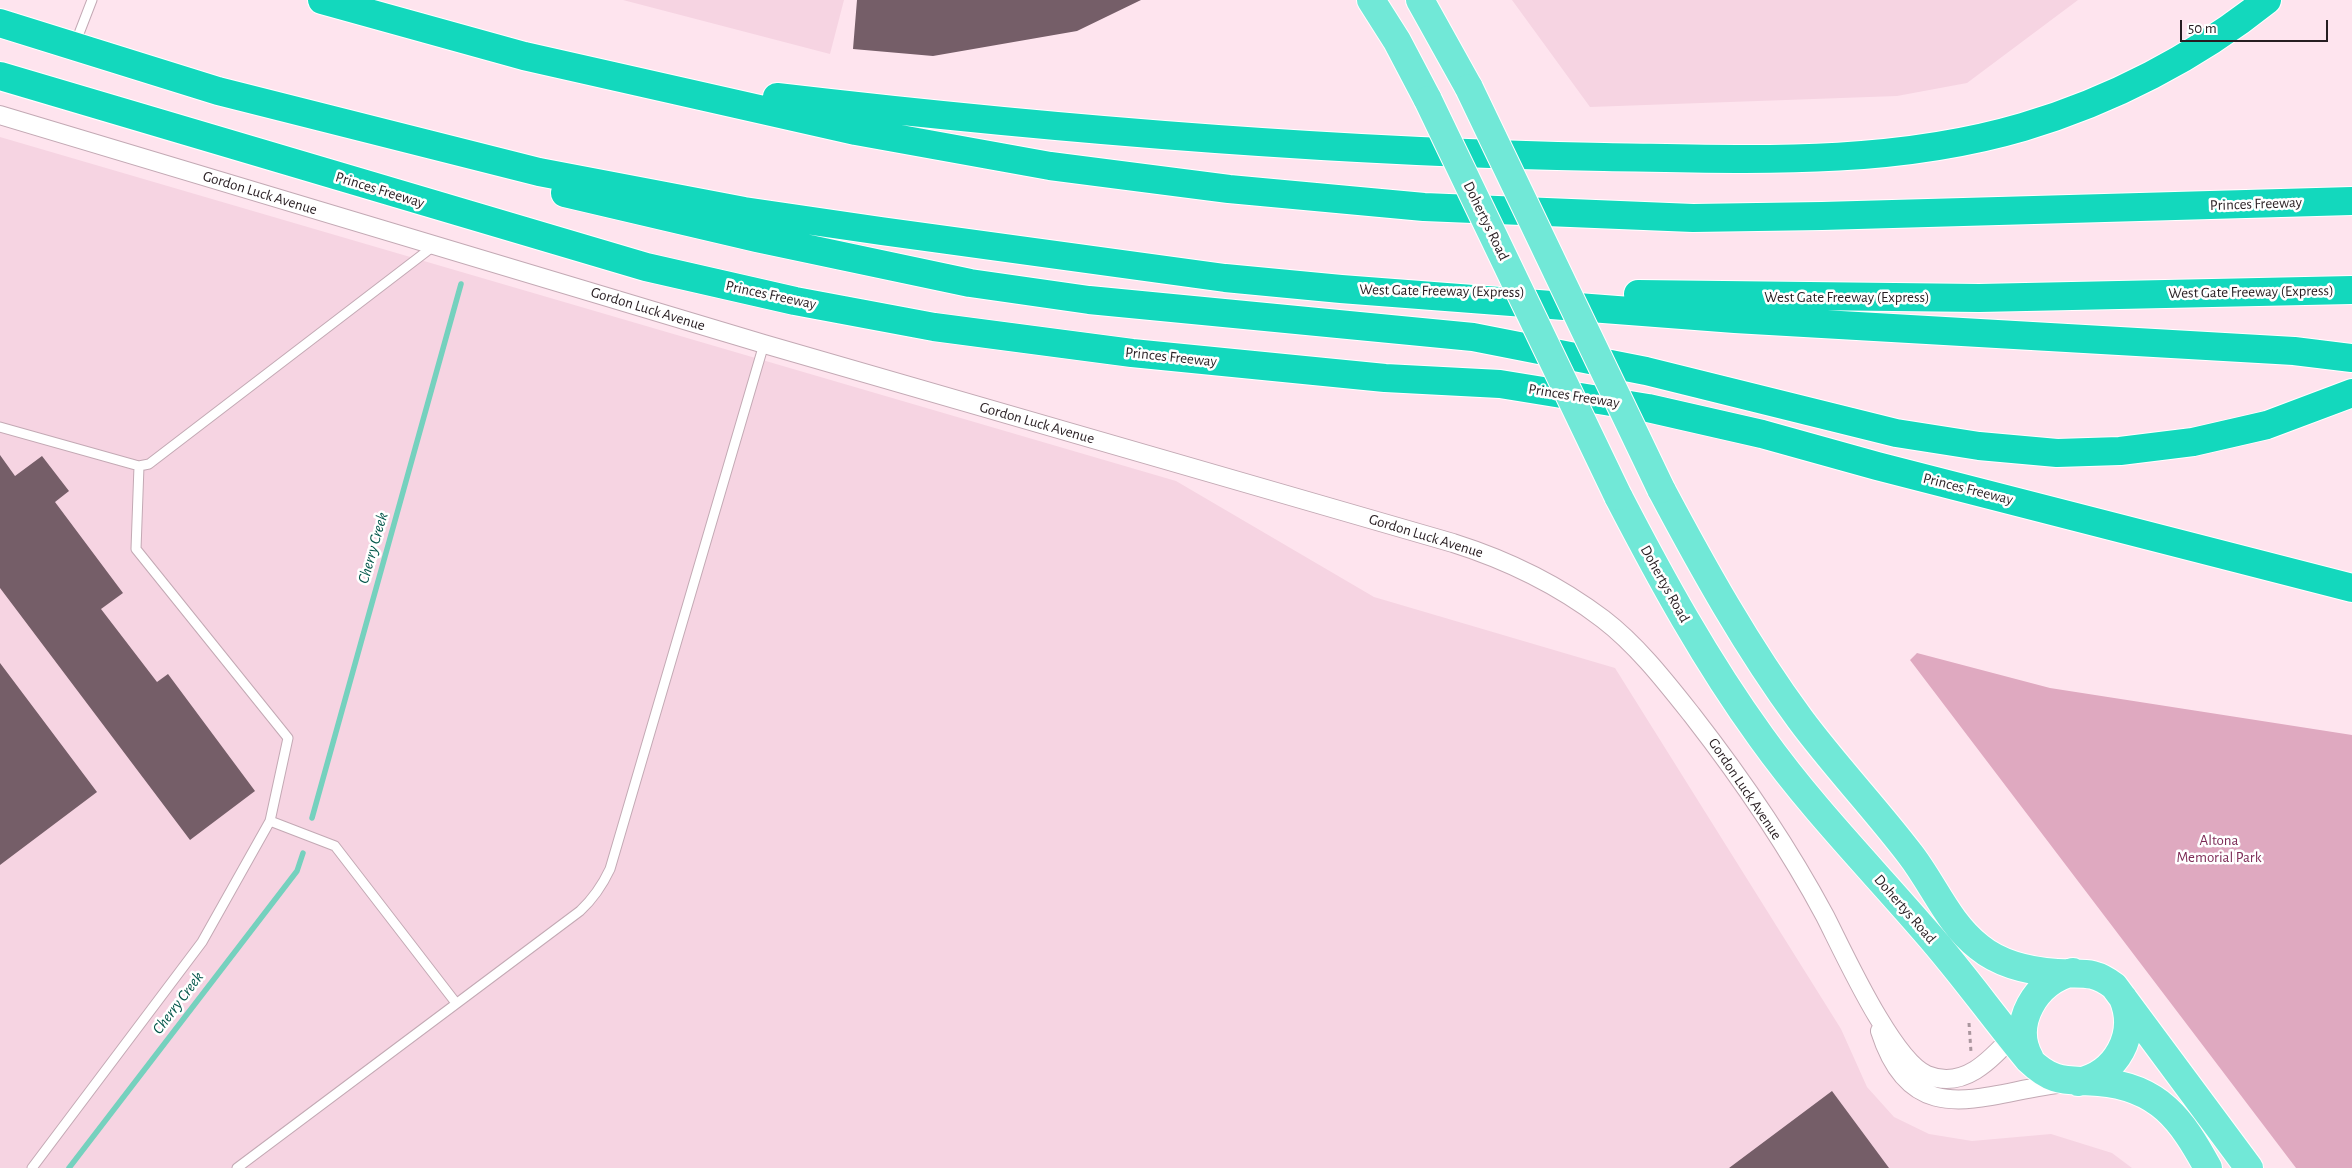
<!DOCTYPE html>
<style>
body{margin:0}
#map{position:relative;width:2352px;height:1168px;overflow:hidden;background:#fee4ee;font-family:"Alegreya Sans",sans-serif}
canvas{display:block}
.scale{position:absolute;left:2180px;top:20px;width:148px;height:22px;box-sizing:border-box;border:2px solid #271d21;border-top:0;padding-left:6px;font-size:15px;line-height:18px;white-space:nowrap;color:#271d21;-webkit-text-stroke:4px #fff;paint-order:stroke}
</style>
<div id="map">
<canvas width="2352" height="1168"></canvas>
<div class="scale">50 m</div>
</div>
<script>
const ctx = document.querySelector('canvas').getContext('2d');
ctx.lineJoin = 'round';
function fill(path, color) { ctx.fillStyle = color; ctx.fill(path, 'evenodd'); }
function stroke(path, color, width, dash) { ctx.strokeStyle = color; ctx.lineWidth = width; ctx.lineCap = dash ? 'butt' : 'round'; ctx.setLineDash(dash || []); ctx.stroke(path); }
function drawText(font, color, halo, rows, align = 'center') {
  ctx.font = font + ' "Alegreya Sans",sans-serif'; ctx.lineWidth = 5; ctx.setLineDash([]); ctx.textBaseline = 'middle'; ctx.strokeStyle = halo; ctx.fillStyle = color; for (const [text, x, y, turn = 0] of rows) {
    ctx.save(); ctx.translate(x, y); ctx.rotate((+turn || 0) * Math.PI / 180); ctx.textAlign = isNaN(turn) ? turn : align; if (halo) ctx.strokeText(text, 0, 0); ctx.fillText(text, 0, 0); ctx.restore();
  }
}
const built = new Path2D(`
 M623,0H844L830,54Z
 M1512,0H2078L1967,83L1897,96L1590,107Z
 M0,137L1176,481L1374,597L1615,668L1841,1029L1867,1087L1894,1117L1929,1134L1972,1141L2051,1134L2112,1153L2132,1168H0Z`);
const green = new Path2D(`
 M1917,653L2050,688L2352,735V1168H2296L1910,660Z`);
const stream = new Path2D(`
 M312,818L461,284
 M69,1168L297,871L303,853`);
const building = new Path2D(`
 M857,0H1141L1077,31L933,56L853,49Z
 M0,455L15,476L42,456L69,491L55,502L123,593L101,609L157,682L168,674L255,791L190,840L0,588Z
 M0,663L97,792L0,865Z
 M1832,1091L1889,1168H1729Z`);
const path = new Path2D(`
 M1969,1023L1971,1052`);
const lane = new Path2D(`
 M75,44L92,0
 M0,427L139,466L149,464L435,245
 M139,466L136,549L288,738L270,821L335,846L456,1003
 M32,1168L202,942L270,821
 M237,1168L580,911C594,898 602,886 610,869L764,344`);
const street = new Path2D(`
 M0,115L764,344L1453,543C1507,560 1557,584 1603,619C1637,645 1665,681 1692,715C1741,778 1787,845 1825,916C1843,951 1892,1060 1927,1075C1966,1091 1994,1056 2018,1030
 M1880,1031C1913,1135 1984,1092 2064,1083`);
const primary = new Path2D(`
 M1371,0L1397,41L1428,100
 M1420,0L1469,88
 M1661,489C1703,568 1747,647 1800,719C1834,765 1875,808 1910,854C1934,885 1948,923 1979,947C2001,965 2029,971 2057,973C2081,975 2092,969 2114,986L2249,1168
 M1618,496C1661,579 1706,661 1761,737C1811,807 1871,868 1927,933C1963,974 1994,1018 2029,1060C2055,1085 2067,1079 2099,1082C2159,1087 2182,1120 2208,1168
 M2030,1059C2010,1024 2036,980 2073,972
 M2078,1082C2117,1074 2138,1034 2123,998`);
const highway = new Path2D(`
 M322,0L524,56L856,131L1050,166L1229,189L1424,207L1693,218L1822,216L2352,201
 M0,23L218,91L539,172L744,211L881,231L1225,278L1341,289L1735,319L2294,351L2352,358
 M0,76L646,267L795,301L934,327L1132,353L1385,378L1500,384L1648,408L1762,434L1877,466L2352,588
 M777,97C1051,129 1327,152 1604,157C1744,159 1887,167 2023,127C2111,101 2196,57 2267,0
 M565,193L757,238L970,283L1089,300L1473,337L1646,371L1896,433L1979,446L2057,453L2120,451L2193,442L2267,425L2352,393
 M1638,294L1979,298L2352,290`);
const primaryBridge = new Path2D(`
 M1469,88L1661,489
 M1428,100L1618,496`);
const streetNames = [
 ["Princes Freeway",380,190,17],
 ["Gordon Luck Avenue",260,193,17],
 ["Princes Freeway",2256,204,-2],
 ["Dohertys Road",1486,221,64],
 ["West Gate Freeway (Express)",1442,291,1],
 ["West Gate Freeway (Express)",2251,292,-1],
 ["Princes Freeway",771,295,12],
 ["West Gate Freeway (Express)",1847,297],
 ["Gordon Luck Avenue",648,309,17],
 ["Princes Freeway",1171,357,6],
 ["Princes Freeway",1574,396,9],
 ["Gordon Luck Avenue",1037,423,16],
 ["Princes Freeway",1968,489,14],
 ["Gordon Luck Avenue",1426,536,17],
 ["Dohertys Road",1665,584,61],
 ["Gordon Luck Avenue",1745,789,56],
 ["Dohertys Road",1905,909,49]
];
const parkNames = [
 ["Altona",2219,840],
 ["Memorial Park",2219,857]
];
const waterNames = [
 ["Cherry Creek",373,548,-74],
 ["Cherry Creek",178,1003,-53]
];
fill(built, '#f6d4e2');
fill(green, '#dfa9c0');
stroke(stream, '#75d1be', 5.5);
fill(building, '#755e68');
stroke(lane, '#c3a9b4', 11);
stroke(street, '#c3a9b4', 20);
stroke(primary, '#fff', 30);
stroke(highway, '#fff', 30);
stroke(path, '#aa969e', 3, [4, 4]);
stroke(lane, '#fff', 9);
stroke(street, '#fff', 18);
stroke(primary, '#71e8d7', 28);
stroke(highway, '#13d8bd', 28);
stroke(primaryBridge, '#fff', 30, []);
stroke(primaryBridge, '#71e8d7', 28);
drawText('15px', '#271d21', '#fff', streetNames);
drawText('15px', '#7d2b56', '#fff', parkNames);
drawText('italic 16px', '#04574b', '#fff', waterNames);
</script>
